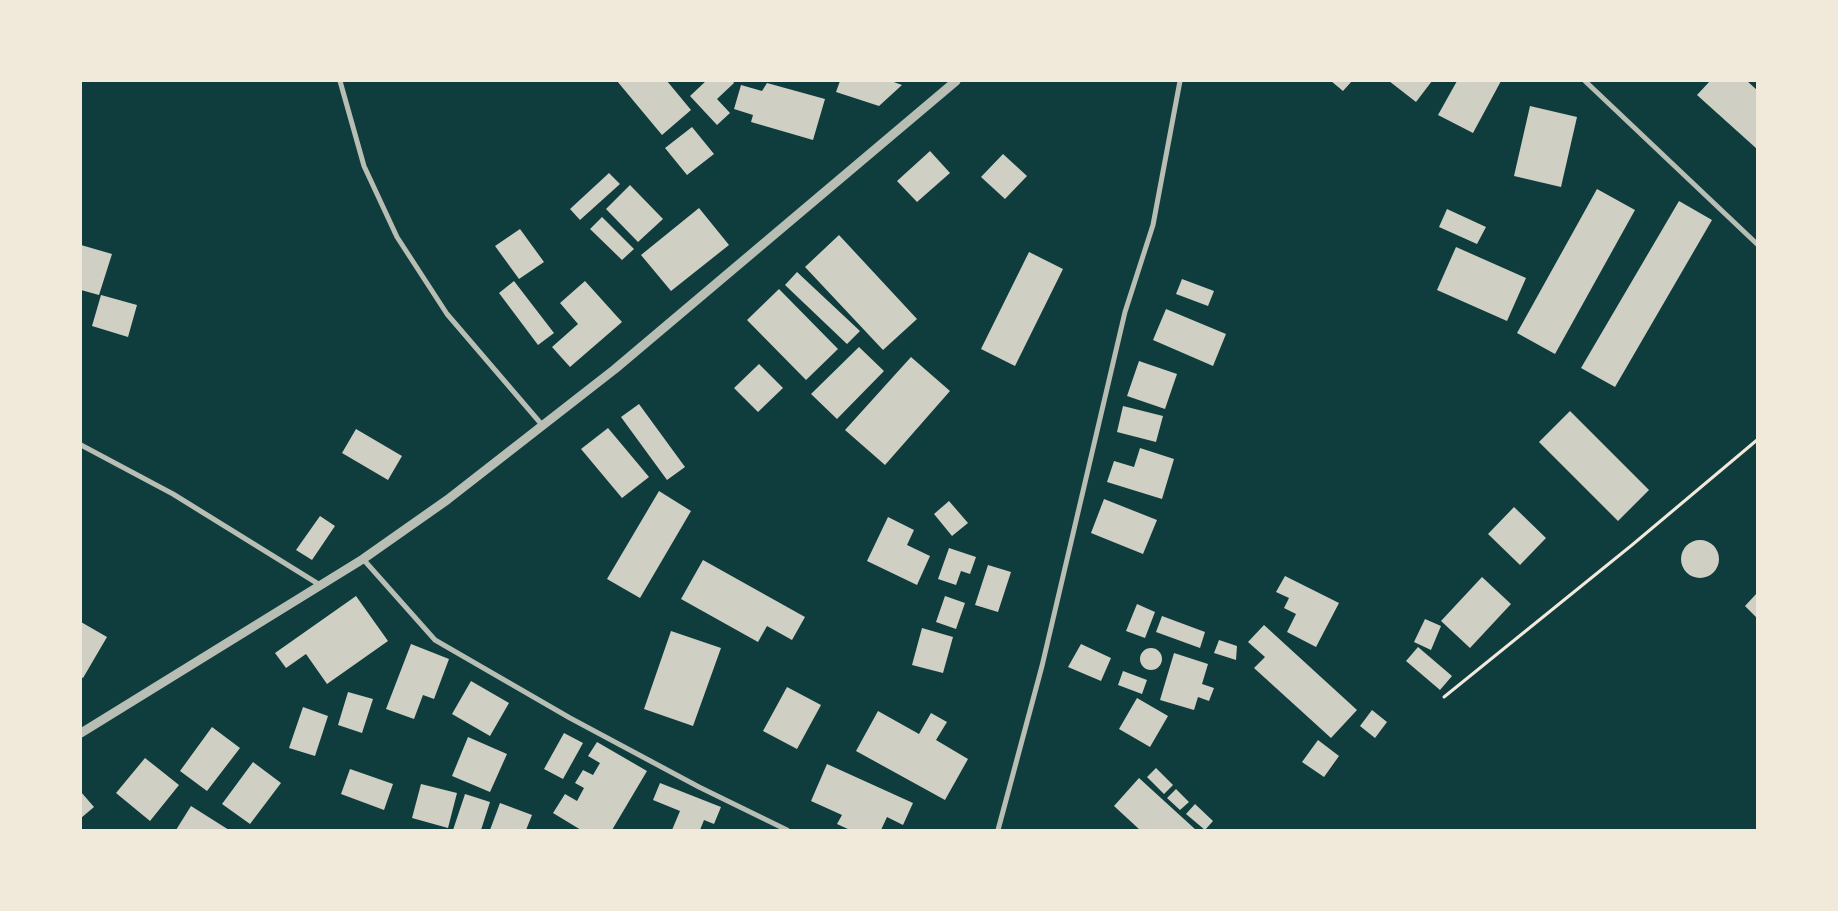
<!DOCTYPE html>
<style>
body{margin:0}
#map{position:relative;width:1838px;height:911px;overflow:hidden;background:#0f3d3e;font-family:"Varela Round",sans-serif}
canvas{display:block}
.frame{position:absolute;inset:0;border:82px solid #f1e9da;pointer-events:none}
</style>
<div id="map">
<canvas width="1838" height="911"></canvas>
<div class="frame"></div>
</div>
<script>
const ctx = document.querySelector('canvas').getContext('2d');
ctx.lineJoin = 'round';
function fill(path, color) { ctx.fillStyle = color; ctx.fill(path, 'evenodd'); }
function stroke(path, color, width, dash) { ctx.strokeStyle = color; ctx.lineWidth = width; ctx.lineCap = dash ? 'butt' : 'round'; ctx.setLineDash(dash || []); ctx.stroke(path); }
const building = new Path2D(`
 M617,81H667L691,110L662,135Z
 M706,81H733L734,83L717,99L730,113L717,125L690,96Z
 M840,81H891L902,85L879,106L836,92Z
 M1331,81H1352L1343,91Z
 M1389,81H1432L1416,102Z
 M1457,81H1501L1473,133L1438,115Z
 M1710,81H1747L1757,90V149L1697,95Z
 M767,83L825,99L813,140L751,122L753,115L734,109L741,85L762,91Z
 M1530,106L1577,117L1561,187L1514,176Z
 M692,127L714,154L687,175L665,148Z
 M930,151L950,173L917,202L897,181Z
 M1003,154L1027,176L1005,199L981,177Z
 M609,173L620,184L580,220L570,209Z
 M630,185L663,219L638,242L606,209Z
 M1597,189L1635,210L1555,354L1517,333Z
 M1679,201L1712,220L1615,387L1581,368Z
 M699,208L729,245L671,291L641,255Z
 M1447,209L1486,227L1477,244L1439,227Z
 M602,217L634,249L622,260L590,229Z
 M520,229L544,262L519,279L495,246Z
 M839,235L917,319L883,350L805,267Z
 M81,245L112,254L99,295L81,290Z
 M1456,247L1526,278L1507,321L1437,290Z
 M1029,252L1063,269L1015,366L981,349Z
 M797,272L860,331L847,344L785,285Z
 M1182,279L1214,291L1208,306L1176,294Z
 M514,281L554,333L538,345L499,293Z
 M585,281L622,322L570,367L552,347L578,324L560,303Z
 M779,289L838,349L806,380L747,320Z
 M101,295L137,305L128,337L92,326Z
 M1166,309L1226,334L1213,366L1153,340Z
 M859,347L884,371L837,419L811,394Z
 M911,357L950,391L885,465L845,430Z
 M1139,361L1177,374L1165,409L1127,396Z
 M759,364L783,388L758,412L734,388Z
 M639,404L685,467L667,480L621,417Z
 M1123,406L1163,416L1156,442L1117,432Z
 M1570,411L1649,490L1618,521L1539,442Z
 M608,428L649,477L622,498L581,449Z
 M356,429L402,456L388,480L342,453Z
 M1140,448L1174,459L1162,499L1107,482L1114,461L1134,467Z
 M659,491L691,511L640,598L607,579Z
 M1104,499L1157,520L1143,554L1091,533Z
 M949,501L968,523L952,536L934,514Z
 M1514,507L1546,538L1520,565L1488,534Z
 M320,516L335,526L312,560L296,550Z
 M888,517L914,530L907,545L930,556L917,585L867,561Z
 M1681 559a19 19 0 1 1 38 0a19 19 0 1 1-38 0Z
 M949,548L976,557L970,574L961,571L956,585L938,579Z
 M703,560L805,617L792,640L767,626L758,642L681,599Z
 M988,565L1011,572L998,612L975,605Z
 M1285,576L1339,603L1316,647L1287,632L1296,614L1284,608L1289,598L1276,592Z
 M1482,577L1511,604L1470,648L1441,621Z
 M1757,593V618L1745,606Z
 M356,596L388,641L327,684L306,654L286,668L275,653Z
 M945,596L965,603L956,629L936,622Z
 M1137,604L1155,612L1145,638L1126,631Z
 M1162,616L1205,632L1200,648L1156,632Z
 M1425,619L1441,626L1431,650L1414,642Z
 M81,622L107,637L83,678L81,677Z
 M1264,625L1357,710L1331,738L1254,668L1265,657L1248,642Z
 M922,628L953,637L943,673L912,665Z
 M671,631L721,648L693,726L644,709Z
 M1219,640L1237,646L1236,660L1214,653Z
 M411,644L449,659L434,699L423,695L414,719L386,709Z
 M1081,644L1111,658L1101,681L1068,667Z
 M1418,647L1452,676L1440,690L1406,661Z
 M1140 659a11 11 0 1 1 22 0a11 11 0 1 1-22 0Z
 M1174,653L1208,664L1202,684L1214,688L1209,701L1198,697L1194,710L1160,700Z
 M1123,671L1147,680L1142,694L1118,685Z
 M471,681L509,703L490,736L452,714Z
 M787,687L821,705L797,749L763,731Z
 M348,692L373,699L362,733L338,725Z
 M1137,698L1168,716L1150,747L1119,729Z
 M303,707L328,716L315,756L289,748Z
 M1372,710L1387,722L1375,738L1360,726Z
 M878,711L919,734L931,713L947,722L936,740L968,759L945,800L856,751Z
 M212,727L240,748L207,791L180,771Z
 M564,733L583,743L563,779L544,769Z
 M468,737L507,754L490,792L452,776Z
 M1318,740L1339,756L1324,777L1302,762Z
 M597,742L647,771L612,830H581L553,813L565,794L577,801L584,788L575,783L583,770L593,775L600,763L588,756Z
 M145,758L179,785L150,821L116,793Z
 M253,762L281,783L250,824L222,804Z
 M827,764L913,803L903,825L887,817L881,830H850L837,824L842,815L811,801Z
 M1156,768L1173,785L1164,794L1147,777Z
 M350,769L393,784L384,810L341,794Z
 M1139,778L1196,830H1140L1114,806Z
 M660,783L721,807L714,824L704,820L700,830H672L680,811L653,800Z
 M421,784L457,793L448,828L412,818Z
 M1176,789L1189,802L1180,810L1167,798Z
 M81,792L94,807L81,818Z
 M465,794L490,802L481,830H453Z
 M500,803L532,815L526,830H490Z
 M1195,804L1213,821L1205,830L1186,814Z
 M191,806L229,830H176Z`);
const path = new Path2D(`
 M1444,697L1632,545L1757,440`);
const minor = new Path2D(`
 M340,81L364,166L397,237L447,314L543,426
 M1585,81L1757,244
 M81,445L173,494L320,585
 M363,559L435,640L570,718L699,787L787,830
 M998,830L1042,666L1125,312L1153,225L1180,81`);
const tertiary = new Path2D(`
 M81,733L363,559L447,500L615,369L956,81`);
fill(building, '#cfcfc3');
stroke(path, '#f1e9da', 3);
stroke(minor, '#b8beb3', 5);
stroke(tertiary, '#b8beb3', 9);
</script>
